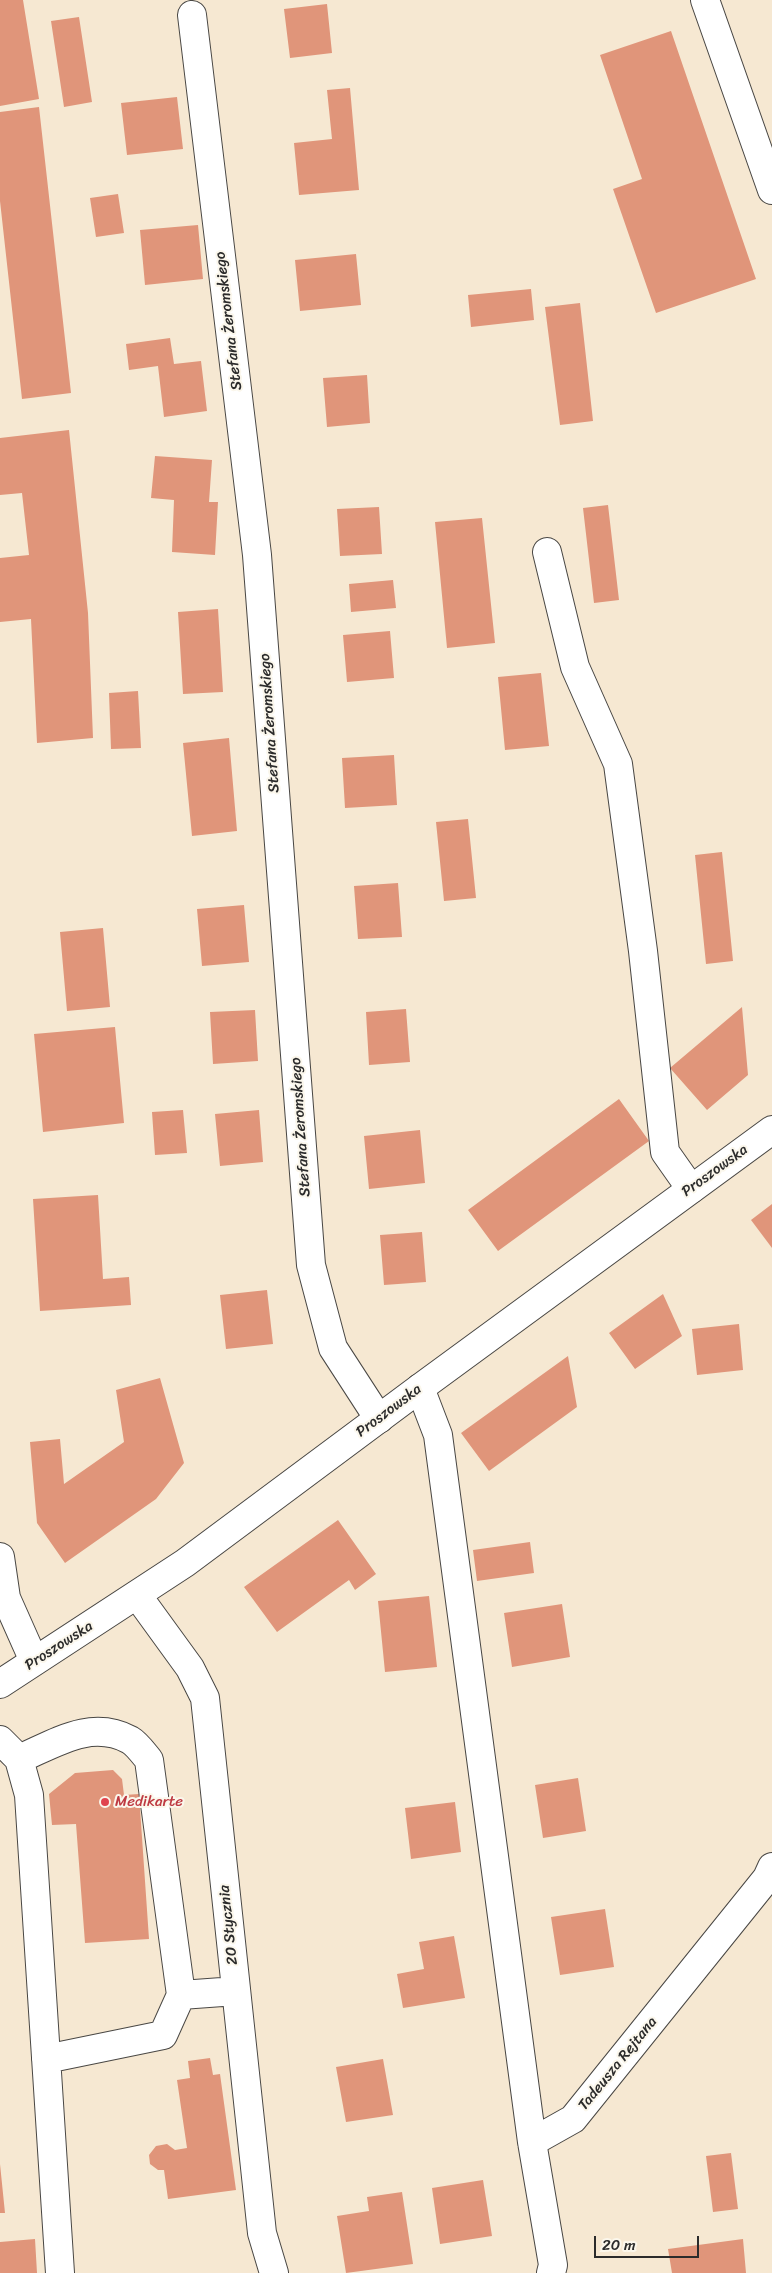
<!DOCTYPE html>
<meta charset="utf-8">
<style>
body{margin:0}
#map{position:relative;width:772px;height:2273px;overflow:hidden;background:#f6e8d2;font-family:Sriracha,sans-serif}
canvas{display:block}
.scale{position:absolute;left:594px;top:2236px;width:105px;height:22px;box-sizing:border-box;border:2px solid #2b2b2b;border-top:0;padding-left:6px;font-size:15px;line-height:18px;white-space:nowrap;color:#2b2b2b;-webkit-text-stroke:4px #fbf7ec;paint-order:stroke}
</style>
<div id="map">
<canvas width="772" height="2273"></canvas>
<div class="scale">20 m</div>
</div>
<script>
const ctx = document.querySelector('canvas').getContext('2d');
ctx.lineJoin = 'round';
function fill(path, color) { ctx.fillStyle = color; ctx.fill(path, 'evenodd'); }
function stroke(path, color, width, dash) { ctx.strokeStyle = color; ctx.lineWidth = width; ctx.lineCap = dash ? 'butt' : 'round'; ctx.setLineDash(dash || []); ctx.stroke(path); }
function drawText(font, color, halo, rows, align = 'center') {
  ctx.font = font + ' Sriracha,sans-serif'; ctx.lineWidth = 4; ctx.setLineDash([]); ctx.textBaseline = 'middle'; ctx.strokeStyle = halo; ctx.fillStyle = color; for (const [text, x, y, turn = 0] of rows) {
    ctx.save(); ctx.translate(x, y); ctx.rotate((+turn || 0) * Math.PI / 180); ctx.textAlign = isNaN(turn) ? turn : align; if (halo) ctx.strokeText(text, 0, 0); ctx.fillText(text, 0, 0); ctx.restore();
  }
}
const building = new Path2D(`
 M0,0H23L39,99L0,106Z
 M327,4L332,53L290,58L284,9Z
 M79,17L92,102L64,107L51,21Z
 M671,31L756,279L656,313L613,189L642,179L600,55Z
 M350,88L359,190L299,195L294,143L332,139L327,90Z
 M177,97L183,149L127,155L121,103Z
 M39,107L71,393L22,399L0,201V112Z
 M118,194L124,233L96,237L90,198Z
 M198,225L203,279L145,285L140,230Z
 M356,254L361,305L300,311L295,260Z
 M531,289L534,320L471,327L468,295Z
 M580,303L593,421L560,425L545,307Z
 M170,338L174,364L201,361L207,411L164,417L158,366L129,370L126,344Z
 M367,375L370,423L327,427L323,378Z
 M69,430L88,613L93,738L37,743L31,619L0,622V558L29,555L22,493L0,495V438Z
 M155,456L212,460L209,502H218L215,555L172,552L174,500L151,498Z
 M608,505L619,600L594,603L583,508Z
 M379,507L382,554L340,556L337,509Z
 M482,518L495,643L447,648L435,522Z
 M393,580L396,608L351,612L349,584Z
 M218,609L223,692L183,694L178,612Z
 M390,631L394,678L347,682L343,635Z
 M541,673L549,746L505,750L498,677Z
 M138,691L141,748L111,749L109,693Z
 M229,738L237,831L192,836L183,743Z
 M394,755L397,805L345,808L342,758Z
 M468,819L476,898L444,901L436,822Z
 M722,852L733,961L706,964L695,855Z
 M398,883L402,937L358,939L354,886Z
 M244,905L249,962L202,966L197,909Z
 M103,928L110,1007L67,1011L60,932Z
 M742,1007L748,1075L707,1110L670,1068Z
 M406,1009L410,1062L369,1065L366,1012Z
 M255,1010L258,1061L213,1064L210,1012Z
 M115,1027L124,1123L43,1132L34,1034Z
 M619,1099L649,1141L498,1251L468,1210Z
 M183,1110L187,1153L155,1155L152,1112Z
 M259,1110L263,1162L220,1166L215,1114Z
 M420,1130L425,1183L369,1189L364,1136Z
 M98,1195L103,1279L129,1277L131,1305L40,1311L33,1199Z
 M772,1204V1248L751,1220Z
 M422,1232L426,1282L384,1285L380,1235Z
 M267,1290L273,1344L226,1349L220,1295Z
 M663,1294L682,1336L635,1369L609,1333Z
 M739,1324L743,1370L697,1375L692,1329Z
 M568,1356L577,1407L489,1471L461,1433Z
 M160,1378L184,1463L156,1499L65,1563L37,1523L30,1442L60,1439L64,1484L124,1442L116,1390Z
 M338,1520L376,1574L355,1590L349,1580L277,1632L244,1587Z
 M530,1542L534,1573L477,1581L473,1550Z
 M429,1596L437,1667L385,1672L378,1601Z
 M562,1604L570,1657L512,1667L504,1613Z
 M113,1770L122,1779L124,1795L139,1794L149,1939L85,1943L76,1824L52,1825L49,1794L75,1773Z
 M578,1778L586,1831L543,1838L535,1785Z
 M455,1802L461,1852L411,1859L405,1808Z
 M605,1909L614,1967L560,1975L551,1917Z
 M454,1936L465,1998L403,2008L397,1974L424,1969L419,1942Z
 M210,2058L213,2075L220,2074L236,2190L168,2199L164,2170H158L150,2164L149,2155L156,2146L167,2144L175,2150L187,2148L177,2080L190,2078L188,2061Z
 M383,2059L393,2115L346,2122L336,2067Z
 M731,2153L738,2209L713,2212L706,2156Z
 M0,2164L5,2213H0Z
 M483,2180L492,2236L440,2244L432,2188Z
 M402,2192L413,2264L346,2273L337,2216L369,2211L367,2197Z
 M35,2239L37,2273H0V2242Z
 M743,2239L746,2273H672L668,2249Z`);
const minor = new Path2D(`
 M705,0L772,190
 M192,15L257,555L311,1265L333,1348L379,1419
 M547,552L575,667L618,764L643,951L665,1152L691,1189
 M420,1388L438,1435L532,2142L553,2265L551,2273
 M0,1557L6,1598L34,1661
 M137,1595L190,1668L205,1698L262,2233L274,2273
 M0,1740L19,1759L29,1795L60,2273
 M19,1759C56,1743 91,1719 130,1740C137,1744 144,1754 149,1760L181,1995
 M46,2059L163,2035L181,1995L236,1991
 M532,2142L573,2119L767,1878L772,1867`);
const major = new Path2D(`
 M0,1684L185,1563L420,1388L772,1130`);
const markers = [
 [105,1802,5,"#e0444e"]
];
const streetNames = [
 ["Stefana Żeromskiego",229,321,-97],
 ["Stefana Żeromskiego",270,723,-94],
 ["Stefana Żeromskiego",301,1127,-94],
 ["Proszowska",715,1171,-36],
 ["Proszowska",389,1411,-37],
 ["Proszowska",59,1646,-33],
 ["20 Stycznia",229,1925,-96],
 ["Tadeusza Rejtana",618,2064,-51]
];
const healthNames = [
 ["Medikarte",115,1802]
];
fill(building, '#e0957a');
stroke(minor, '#494744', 30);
stroke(major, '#494744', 30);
stroke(minor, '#fff', 28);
stroke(major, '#fff', 28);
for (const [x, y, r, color] of markers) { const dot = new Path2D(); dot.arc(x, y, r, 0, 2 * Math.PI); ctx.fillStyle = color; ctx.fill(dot); stroke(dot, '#fbf7ec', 2); }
drawText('15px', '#2b2b2b', '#fbf7ec', streetNames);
drawText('15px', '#be3a42', '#fbf7ec', healthNames, 'left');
</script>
